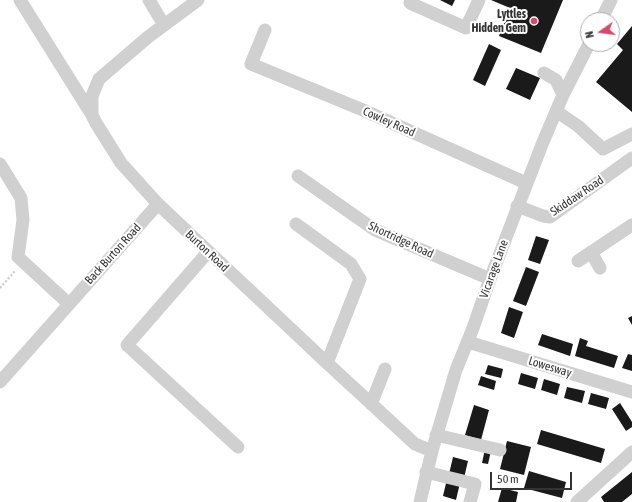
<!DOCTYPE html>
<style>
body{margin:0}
#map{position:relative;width:632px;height:502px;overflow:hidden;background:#fff;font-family:"Asap Condensed",sans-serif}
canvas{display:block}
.north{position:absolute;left:580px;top:12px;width:40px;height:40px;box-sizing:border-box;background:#fff;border:1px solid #adadad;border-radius:50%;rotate:256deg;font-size:11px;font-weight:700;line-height:16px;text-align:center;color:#333}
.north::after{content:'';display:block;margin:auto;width:14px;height:18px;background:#d6496e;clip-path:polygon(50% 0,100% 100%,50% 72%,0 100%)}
.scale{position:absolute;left:490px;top:472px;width:82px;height:18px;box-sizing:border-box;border:2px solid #333;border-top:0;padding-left:5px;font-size:12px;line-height:14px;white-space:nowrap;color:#333;-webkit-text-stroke:3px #fff;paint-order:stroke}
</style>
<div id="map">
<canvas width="632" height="502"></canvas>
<div class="north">N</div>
<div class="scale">50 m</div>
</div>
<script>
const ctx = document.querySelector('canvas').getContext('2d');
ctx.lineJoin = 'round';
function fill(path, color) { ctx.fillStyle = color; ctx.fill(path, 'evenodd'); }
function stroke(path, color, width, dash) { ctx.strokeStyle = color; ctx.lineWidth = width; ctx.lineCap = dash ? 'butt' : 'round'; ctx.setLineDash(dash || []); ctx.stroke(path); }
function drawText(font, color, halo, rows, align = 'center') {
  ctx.font = font + ' "Asap Condensed",sans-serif'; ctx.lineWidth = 4; ctx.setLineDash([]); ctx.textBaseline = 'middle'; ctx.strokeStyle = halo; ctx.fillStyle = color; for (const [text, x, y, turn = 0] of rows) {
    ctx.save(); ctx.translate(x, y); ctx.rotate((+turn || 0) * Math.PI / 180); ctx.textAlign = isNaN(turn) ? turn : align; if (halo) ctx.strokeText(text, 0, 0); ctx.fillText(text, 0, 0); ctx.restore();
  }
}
const building = new Path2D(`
 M440,0H455L452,6Z
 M491,0H563L541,53L499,36L510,8Z
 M632,26V112L596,82L623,50L617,44Z
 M489,44L501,50L485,86L473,80Z
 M516,68L540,78L530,100L506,89Z
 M536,236L549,240L540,264L528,260Z
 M526,267L539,272L526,306L513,301Z
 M509,307L523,312L514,338L501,333Z
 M632,316V325L628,318Z
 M542,334L573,344L570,356L538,345Z
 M580,338L588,341L586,346L618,356L614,368L575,356Z
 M628,354L632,355V371L622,368Z
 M488,365L503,369L501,378L485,374Z
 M521,373L538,378L535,389L518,384Z
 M481,376L496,381L494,390L478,385Z
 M544,379L560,384L557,395L541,390Z
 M567,387L585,391L582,403L564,398Z
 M591,393L609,398L606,409L588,404Z
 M620,403L632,422V427L626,431L612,409Z
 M474,405L489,410L481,440L465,435Z
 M541,430L605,449L601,463L537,444Z
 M507,441L531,447L524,475L500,469Z
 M485,449L491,451L488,464L482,463Z
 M453,457L468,461L464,478L449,474Z
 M529,471L566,482L562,498L524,488Z
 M632,472V494L622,502H604L601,497Z
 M447,479L460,483L456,500L443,496Z
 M502,488L518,492L516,502H498Z`);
const path = new Path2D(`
 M0,288L15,271`);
const minor = new Path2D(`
 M20,0L92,115
 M149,0L164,25
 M198,0L148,37L99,79L92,96V115L96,123L121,163L158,204L327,363L415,444L432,451
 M410,3L466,28L479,0
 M601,20L611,0
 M265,30L251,64L363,110L526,183
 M544,73L556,80L563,95
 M556,111L578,126L603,149L632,134
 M0,164L21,198L23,220L18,257L69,304
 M298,176L375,230L490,279
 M517,206L543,216L550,217L632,158
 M296,224L351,264L360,279L327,363
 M208,252L127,345L238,447
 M591,252L600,268
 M578,261L632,225
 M468,342L632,392
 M0,382L158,204
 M371,404L385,369
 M436,435L500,450
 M426,472L475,484L470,502
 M420,502L432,451L456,370L473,328L490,279L543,142L563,95L589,44
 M577,502L632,452`);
const markers = [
 [534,21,4,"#d6496e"]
];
const poiNames = [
 ["Lyttles",526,14],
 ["Hidden Gem",526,28]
];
const streetNames = [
 ["Cowley Road",389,122,24],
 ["Skiddaw Road",577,196,-34],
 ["Shortridge Road",401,240,25],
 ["Burton Road",207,251,43],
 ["Back Burton Road",113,254,-48],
 ["Vicarage Lane",494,269,-70],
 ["Lowesway",550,367,17]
];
fill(building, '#1a1a1a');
stroke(path, '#cacaca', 2, [2, 2]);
stroke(minor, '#d0d0d0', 13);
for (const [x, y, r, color] of markers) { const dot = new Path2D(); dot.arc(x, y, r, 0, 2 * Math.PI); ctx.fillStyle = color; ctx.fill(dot); stroke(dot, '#fff', 1.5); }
drawText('bold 12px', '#333', '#fff', poiNames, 'right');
drawText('12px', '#333', '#fff', streetNames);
</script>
